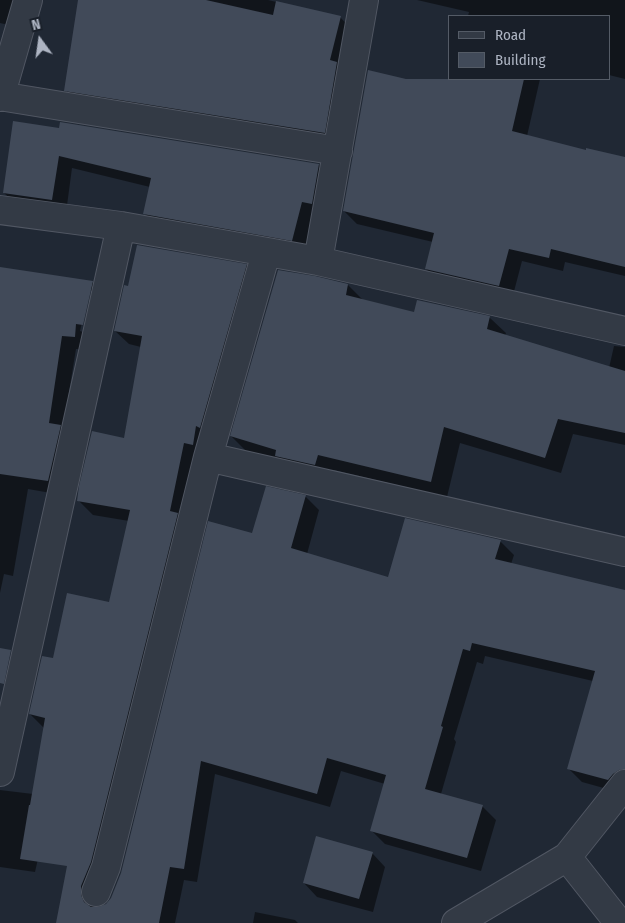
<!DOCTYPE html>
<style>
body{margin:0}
#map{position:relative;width:625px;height:923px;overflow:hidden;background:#202834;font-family:"Fira Sans Condensed",sans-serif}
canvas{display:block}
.legend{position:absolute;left:448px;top:15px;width:162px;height:65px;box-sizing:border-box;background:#191f29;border:1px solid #545b66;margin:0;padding:6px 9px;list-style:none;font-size:15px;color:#adb4c2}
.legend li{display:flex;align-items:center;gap:10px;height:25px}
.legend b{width:25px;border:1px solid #545b66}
.north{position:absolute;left:15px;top:15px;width:50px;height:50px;-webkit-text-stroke:4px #191f29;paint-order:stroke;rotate:346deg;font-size:14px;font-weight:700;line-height:20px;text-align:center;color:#adb4c2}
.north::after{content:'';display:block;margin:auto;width:18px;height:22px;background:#adb4c2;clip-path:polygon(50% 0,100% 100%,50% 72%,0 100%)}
</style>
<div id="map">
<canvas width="625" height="923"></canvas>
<ul class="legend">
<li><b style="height:6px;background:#333a45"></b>Road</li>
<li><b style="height:14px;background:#414a59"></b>Building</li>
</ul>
<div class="north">N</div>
</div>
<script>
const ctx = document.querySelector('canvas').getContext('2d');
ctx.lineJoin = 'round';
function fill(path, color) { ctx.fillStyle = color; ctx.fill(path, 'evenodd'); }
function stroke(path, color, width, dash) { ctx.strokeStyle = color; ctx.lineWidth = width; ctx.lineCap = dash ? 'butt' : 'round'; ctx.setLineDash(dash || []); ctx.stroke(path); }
const shadow = new Path2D(`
 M0,0H24L17,27L0,23Z
 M89,0H268L340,17L353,31L338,146L79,104L66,90Z
 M417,0H625V79L609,75V16H468L469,12Z
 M452,79H540L527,136L587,151L625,158V276L565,262L563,271L522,261L512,299L439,282L426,269L433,242L357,224L344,211L449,90Z
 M14,123L319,165L332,179L306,253L158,227L145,214L150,187L72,168L66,213L18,206L4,193Z
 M246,265L260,279L95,901L94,908L107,905L112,898L253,535L267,488L306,497L319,510L307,554L389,578L500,541L514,555L511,564L625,591V770L618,792L582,782L568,768L593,681L485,656L483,664L477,662L454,739L456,742L441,794L482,806L496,820L481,871L385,844L371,830L385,784L341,771L330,807L215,774L197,882L184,880L175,923H65L77,857L40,850L35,872L0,867V790L33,794L44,728L30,714L54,659L110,603L129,521L93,515L79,501L125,439L141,347L129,344L115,331L129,287Z
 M92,282L106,296L88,350L76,349L63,429L62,495L28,489L13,576L4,574L0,593V284ZM89,291H92L83,332L80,331Z
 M348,285L363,300L415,313L418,301L490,318L506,333L505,336L609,368L614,346L625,347V445L573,434L561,473L460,443L447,497L334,470L331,481L247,452L231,436Z
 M372,853L385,867L373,912L317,897L304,883Z
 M255,912L295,920L298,923H253Z`);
const building = new Path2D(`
 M78,0H206L273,15L276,1L341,16L330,60L337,62L325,133L64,91Z
 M368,70L406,79H524L512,131L586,150V148L625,157V267L551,249L549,258L509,249L499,286L425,269L434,233L343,211Z
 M13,121L59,128L60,122L319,164L312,204L302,202L292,241L143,214L151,178L59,156L52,200L3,193Z
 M137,245L247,264L200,428L196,426L193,445L184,443L170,511L178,513L91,862L81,886V895L84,902L91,907H98L106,904L111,898L121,873L208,521L252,533L266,486L306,495L291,548L388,577L405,518L501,540L495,559L625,590V769L619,770L613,774L608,780L567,769L595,671L472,643L470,651L463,649L441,726L443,727L425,789L483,805L467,858L370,831L386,775L327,758L317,794L201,761L184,869L170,867L159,923H56L67,866L20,859L29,805H30L45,718L29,714L42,656L53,658L67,593L109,602L130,510L77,501L79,486L92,431L124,438L142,336L114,331L124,285L128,286Z
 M0,267L93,281L83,325L76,324L75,337L62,336L49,423L61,425L48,481L0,474Z
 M278,270L315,276L348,284L346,295L414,312L417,300L490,316L487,329L625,371V433L558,419L545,458L444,427L431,482L318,455L315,465L275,456L276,450L230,436Z
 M0,648L11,650L4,684L0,683Z
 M316,836L373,852L359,899L303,883Z`);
const street = new Path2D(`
 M0,96L338,151
 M0,97L28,0
 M0,210L121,226L318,261L625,331
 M318,261L364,0
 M208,457L625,552
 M0,772L121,226
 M567,857L619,923
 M96,892L106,867L208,457L266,253
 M456,923L567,857L625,784`);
fill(shadow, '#0007');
fill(building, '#414a59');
stroke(street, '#515763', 30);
stroke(street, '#333a45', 28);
</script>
